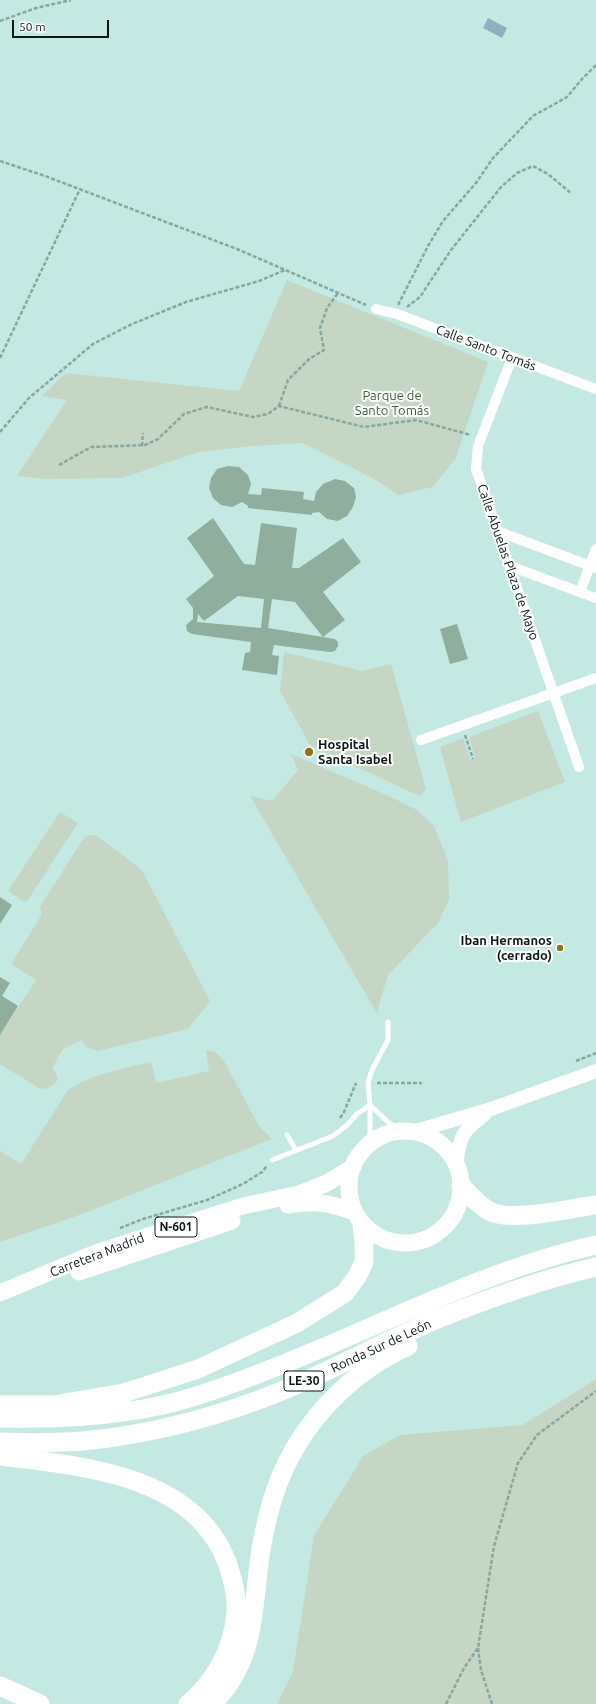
<!DOCTYPE html>
<meta charset="utf-8">
<style>
body{margin:0}
#map{position:relative;width:596px;height:1704px;overflow:hidden;background:#c3e9e2;font-family:Ubuntu,sans-serif}
canvas{display:block}
.scale{position:absolute;left:12px;top:20px;width:97px;height:18px;box-sizing:border-box;border:2px solid #0a1816;border-top:0;padding-left:5px;font-size:12px;line-height:14px;white-space:nowrap;color:#0a1816;-webkit-text-stroke:3px #fff;paint-order:stroke}
</style>
<div id="map">
<canvas width="596" height="1704"></canvas>
<div class="scale">50 m</div>
</div>
<script>
const ctx = document.querySelector('canvas').getContext('2d');
ctx.lineJoin = 'round';
function fill(path, color) { ctx.fillStyle = color; ctx.fill(path, 'evenodd'); }
function stroke(path, color, width, dash) { ctx.strokeStyle = color; ctx.lineWidth = width; ctx.lineCap = dash ? 'butt' : 'round'; ctx.setLineDash(dash || []); ctx.stroke(path); }
function drawText(font, color, halo, rows, align = 'center') {
  ctx.font = font + ' Ubuntu,sans-serif'; ctx.lineWidth = 4; ctx.setLineDash([]); ctx.textBaseline = 'middle'; ctx.strokeStyle = halo; ctx.fillStyle = color; for (const [text, x, y, turn = 0] of rows) {
    ctx.save(); ctx.translate(x, y); ctx.rotate((+turn || 0) * Math.PI / 180); ctx.textAlign = isNaN(turn) ? turn : align; if (halo) ctx.strokeText(text, 0, 0); ctx.fillText(text, 0, 0); ctx.restore();
  }
}
const green = new Path2D(`
 M287,280L488,362L455,460L432,487L398,495L374,479L303,443L252,446L199,452L122,478L45,479L17,476L67,400L42,396L66,373L239,391Z
 M284,652L362,671L391,664L426,789L419,796L310,745L280,691Z
 M538,711L565,782L461,822L440,747L463,738L470,760L475,758L469,737Z
 M291,754L389,796L417,810L434,826L448,861L449,899L438,923L388,975L379,1004L378,1015L250,796L272,801L298,770Z
 M60,812L78,823L28,900L24,902L8,891Z
 M95,835L131,861L143,872L210,1001L188,1029L97,1051L87,1047L81,1040L63,1049L52,1068C62,1078 57,1084 46,1089L39,1088L0,1064V1035L36,980L11,964L42,914L40,907L85,836Z
 M206,1050L216,1052L224,1061L259,1126L272,1139L82,1214L0,1242V1151L21,1164L68,1090C92,1074 123,1069 151,1062L156,1083L209,1071Z
 M596,1379V1704H277L293,1671L314,1536L363,1456L400,1435L523,1425Z`);
const water = new Path2D(`
 M488,18L507,28L502,38L483,28Z`);
const building = new Path2D(`
 M228,466L239,467L248,475L251,484L248,494L261,495L262,488L304,492L303,499L314,501L316,492L323,484L335,479L345,481L354,488L356,497L353,507L347,516L338,521L327,519L319,512L312,513V515L248,508V506L242,502L232,507L221,505L213,498L209,488L211,478L217,469Z
 M213,518L244,564L255,565L261,523L297,528L292,568H299L343,538L361,562L323,592L345,620L323,637L295,602L272,599L268,628L335,639L338,642V646L335,651L330,652L274,645L272,655L279,656L277,675L242,670L245,653L250,652L251,642L192,634L187,631L186,625L193,619V608L186,599L214,576L187,538ZM238,596L264,599L261,628L197,622L198,614L204,621Z
 M457,624L468,659L450,664L440,629Z
 M0,897L12,905L0,924Z
 M0,977L10,983L2,996L18,1006L0,1035Z`);
const path = new Path2D(`
 M0,21L36,8L71,0
 M0,161L45,176L237,249L366,305
 M398,305L428,246L443,221L476,183L493,158L533,116L567,97L582,79L596,65
 M407,307L420,297L451,250L501,187L517,173L533,166L548,174L572,194
 M0,358L80,189
 M279,406L288,380L309,359L324,350L320,328L327,308L338,293
 M0,432L29,398L93,344L132,324L186,302L259,281L285,270
 M142,446L143,433
 M59,465L91,447L145,445L158,439L184,414L207,407L253,417L268,414L279,406L364,427L416,420L471,435
 M465,735L473,759
 M576,1061L596,1053
 M377,1083H422
 M340,1118L344,1112L356,1083
 M120,1228L143,1219L207,1200L243,1184L262,1172L267,1166
 M478,1648L481,1670L492,1704
 M446,1704L464,1668L478,1648L494,1546L518,1463L537,1435L596,1391`);
const service = new Path2D(`
 M370,1105L389,1123L402,1130
 M287,1135L296,1150
 M370,1143V1105L368,1083L372,1070L388,1040V1022
 M272,1160L333,1136L347,1125L357,1114L370,1105`);
const minor = new Path2D(`
 M376,309L397,314L596,389
 M512,358L478,446L476,469L579,767
 M497,531L596,568
 M510,566L596,598
 M580,592L596,549
 M421,740L596,678`);
const secondary = new Path2D(`
 M416,1131L491,1109L596,1071
 M456,1164C460,1135 462,1132 485,1114`);
const trunk = new Path2D(`
 M349 1187a56 56 0 1 1 112 0a56 56 0 1 1-112 0Z
 M288,1205C317,1201 327,1202 354,1212
 M79,1272L232,1221
 M0,1293L98,1252L243,1206L299,1194L327,1183L353,1167`);
const motorway = new Path2D(`
 M461,1185C470,1195 481,1208 494,1213C517,1221 571,1208 596,1205
 M0,1405H53L124,1393L198,1369L297,1323L345,1293L358,1275L364,1262V1243L362,1224
 M0,1418C55,1419 108,1417 163,1405C195,1398 227,1386 258,1374C370,1332 479,1271 596,1245
 M0,1442C27,1443 55,1443 82,1441C151,1435 225,1415 289,1388C340,1366 389,1339 440,1318C490,1298 543,1279 596,1267
 M0,1456C81,1466 193,1474 227,1562C233,1579 237,1594 236,1612C234,1647 215,1682 188,1704
 M0,1686L40,1704
 M212,1704C251,1667 252,1622 258,1573C261,1540 271,1496 285,1467C310,1414 355,1370 408,1346`);
const markers = [
 [309,752,5,"#95711a"],
 [560,948,4,"#95711a"]
];
const shields = [
 [176,1227,42],
 [304,1381,40]
];
const shieldNames = [
 ["N-601",176,1227],
 ["LE-30",304,1381]
];
const streetNames = [
 ["Calle Santo Tomás",486,348,21],
 ["Calle Abuelas Plaza de Mayo",508,562,71],
 ["Carretera Madrid",97,1255,-21],
 ["Ronda Sur de León",381,1346,-25]
];
const parkNames = [
 ["Parque de",392,396],
 ["Santo Tomás",392,411]
];
const poiNames = [
 ["Hospital",318,745],
 ["Santa Isabel",318,760],
 ["Iban Hermanos",552,941,"right"],
 ["(cerrado)",552,956,"right"]
];
fill(green, '#c5d6c4');
fill(water, '#8cb2c1');
fill(building, '#8fae9e');
stroke(path, '#88a7a1', 2.5, [4, 2]);
stroke(service, '#fff', 5);
stroke(minor, '#fff', 10);
stroke(secondary, '#fff', 14);
stroke(trunk, '#fff', 17);
stroke(motorway, '#fff', 19);
for (const [x, y, r, color] of markers) { const dot = new Path2D(); dot.arc(x, y, r, 0, 2 * Math.PI); ctx.fillStyle = color; ctx.fill(dot); stroke(dot, '#fff', 1.5); }
for (const [x, y, w] of shields) { const box = new Path2D(); box.roundRect(x - w / 2, y - 10, w, 20, 3); ctx.fillStyle = '#fff'; ctx.fill(box); stroke(box, '#0a1816', 1); }
drawText('bold 12px', '#0a1816', null, shieldNames);
drawText('13px', '#0a1816', '#fff', streetNames);
drawText('13px', '#395f38', '#fff', parkNames);
drawText('bold 13px', '#0a1816', '#fff', poiNames, 'left');
</script>
